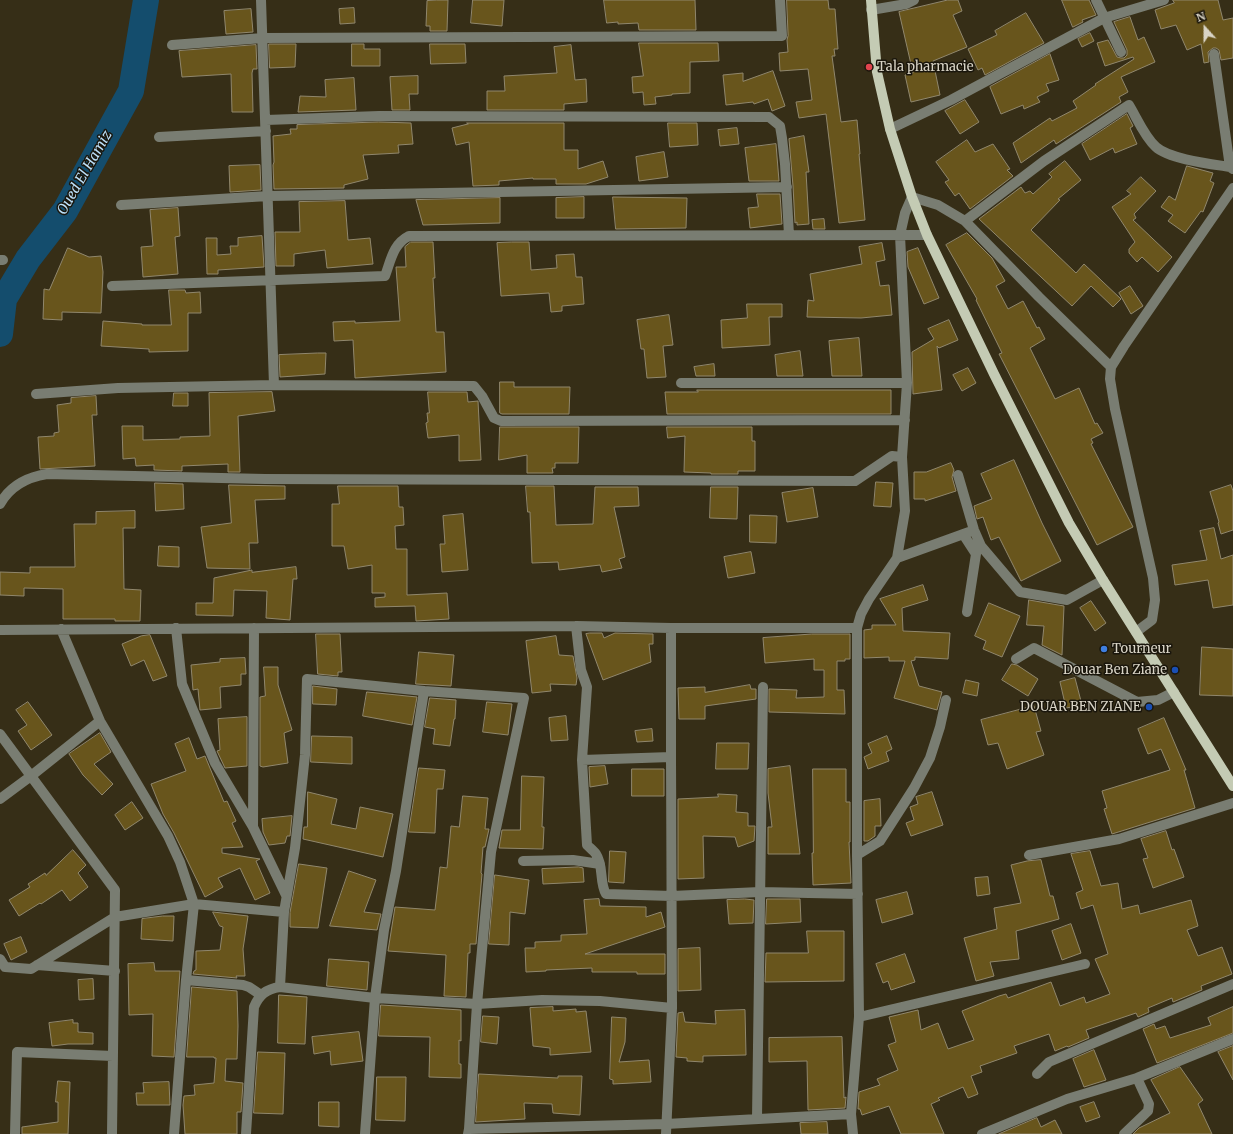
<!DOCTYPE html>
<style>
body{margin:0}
#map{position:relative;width:1233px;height:1134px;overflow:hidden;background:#362e17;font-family:Merriweather,serif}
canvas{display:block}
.north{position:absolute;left:1185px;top:8px;width:40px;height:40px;-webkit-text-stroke:3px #1a160c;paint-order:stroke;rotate:339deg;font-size:11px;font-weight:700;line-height:16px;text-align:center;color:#d9d4c6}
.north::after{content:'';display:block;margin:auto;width:14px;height:18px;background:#d9d4c6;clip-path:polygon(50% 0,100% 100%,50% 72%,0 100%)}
</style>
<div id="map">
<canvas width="1233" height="1134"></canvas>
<div class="north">N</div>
</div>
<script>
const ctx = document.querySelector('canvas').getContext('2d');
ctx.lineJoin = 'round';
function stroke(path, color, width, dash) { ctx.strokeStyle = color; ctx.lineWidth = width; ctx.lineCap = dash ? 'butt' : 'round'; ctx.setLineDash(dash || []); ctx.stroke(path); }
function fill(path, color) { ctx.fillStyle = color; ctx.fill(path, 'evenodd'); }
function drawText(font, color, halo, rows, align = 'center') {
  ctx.font = font + ' Merriweather,serif'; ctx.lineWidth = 3; ctx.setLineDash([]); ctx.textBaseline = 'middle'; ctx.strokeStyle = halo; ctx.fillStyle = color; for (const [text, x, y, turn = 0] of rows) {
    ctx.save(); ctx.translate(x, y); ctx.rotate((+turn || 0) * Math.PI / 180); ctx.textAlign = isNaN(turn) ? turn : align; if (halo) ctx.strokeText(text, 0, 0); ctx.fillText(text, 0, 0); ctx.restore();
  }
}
const river = new Path2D(`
 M0,334L4,299L28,259L65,211L131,91L146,0`);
const building = new Path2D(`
 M437,0H448L447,31H430V26H426L427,1Z
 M473,0H504L502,26L471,23Z
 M604,0H695L696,30H639L638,23L618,24V22L607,23Z
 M787,0H828L829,9H835L838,49H834L835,56H832L841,122L857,120L860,154H859L865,220L839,223L826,114L799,118L796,102L812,100L808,69L780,71L779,53L788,52L787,40L788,36Z
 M948,0H958L962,11L953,15L967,47L933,61L940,95L911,102L905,75L913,73L899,12Z
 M1062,0H1089L1096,15L1082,20L1083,22L1073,27Z
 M1173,0H1218L1223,20L1233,18V58L1221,60L1219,50L1216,48H1213L1208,52L1209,62L1204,63L1201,44L1187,50L1176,25L1161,29L1155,10L1174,3Z
 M354,8L355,23L340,24L339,9Z
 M251,9L253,32L226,34L224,11Z
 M1026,13L1044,43L985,75L982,68L978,70L968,49L997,35L995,31Z
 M1130,17L1138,40L1144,37L1155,62L1121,77L1128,92L1119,97L1121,102L1056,144L1054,140L1021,163L1013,143L1050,118L1052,121L1077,108L1073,101L1096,85L1095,84L1134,59L1133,57L1105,66L1097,43L1108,40L1117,57L1121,58H1124L1127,55V50L1114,22Z
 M1090,33L1094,41L1082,47L1078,39Z
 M639,43H718L719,61L690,62V93L672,94V95L655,97L656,104L644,105L643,92L633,93L632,77L643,76Z
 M269,44H296L295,67L270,68Z
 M352,44H364V49H380V66H352Z
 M430,44H465L466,63L431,64Z
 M256,45L257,69H253L252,73L253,112H232L231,74L182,77L179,51Z
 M571,45L575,80L586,79L587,102L564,104V110H487V91H505L504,76L557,73L554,47Z
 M1050,54L1059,80L1046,84L1049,91L1037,97L1040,102L1024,109L1023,105L1001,114L990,87Z
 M773,71L785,106L772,111L768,99L754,104L753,102L726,105L723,75L743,73V81Z
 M418,76V94H409L410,110H392L390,77Z
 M354,78L356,110L298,112L300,96L326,97L325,80Z
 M965,100L979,122L960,134L945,111Z
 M1127,114L1133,126L1130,128L1137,144L1115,153L1113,148L1090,160L1082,144Z
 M379,122L411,123L413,144L398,145L399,153L363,155L368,179L344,185V188L274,189L273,165L274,162L273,136L291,134L290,129H297V125Z
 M467,123H564V150H578V169L603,161L608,177L586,184H556V179H533V178L499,181V185L473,186L469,142L456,145L452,128L468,124Z
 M668,123H697L698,145L670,147Z
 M737,128L739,144L720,146L718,130Z
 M804,136L809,172H806L809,224L797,225V222L795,223L793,186L789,139Z
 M967,140L975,152L993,144L1010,169L1007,170L1013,176L970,209L959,193L955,196L945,182L949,180L936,162Z
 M776,144L779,181H749L745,148Z
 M664,152L668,177L639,181L636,157Z
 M1065,161L1081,180L1058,199L1060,200L1031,230L1076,273L1084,264L1121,299L1113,307L1091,286L1072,306L979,219L1021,187L1025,193L1030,191L1033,194L1052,177L1049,174Z
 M260,165L261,190L230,192L229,166Z
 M1187,166L1213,173L1210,181L1214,183L1203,212L1201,211L1185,233L1168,221L1173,215L1161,207L1169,196L1175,200Z
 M1141,177L1156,191L1134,214L1136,218L1133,220L1172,257L1158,272L1142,257L1137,262L1129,253V249L1135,242L1112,207L1131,194L1127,191Z
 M757,194H780L782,224L750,228L748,208L758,207Z
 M584,197V218H556V198Z
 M613,197L687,198L686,228L616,229Z
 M500,198V223L423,225L416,200Z
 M345,201L348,240L370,238L373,264L327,268L325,250L294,254V266H276L275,232H300L299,202Z
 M178,208L180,236L175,237L178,274L143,277L141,247L153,246L150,210Z
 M824,219L825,229H813L812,220Z
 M967,233L992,258L1005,281L996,286L1008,309L1023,301L1037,328L1039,327L1045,339L1030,348L1055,399L1079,388L1095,424L1097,423L1103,433L1091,439L1093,443L1091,444L1133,527L1097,545L999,354L1002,353L976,300L977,299L946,245Z
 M262,236L264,267L218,270V274H207L206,238H217V255L231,254L230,246H238V238Z
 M411,242H433L435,278H433L436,332H444L446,372L355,378L353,340L334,341L333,322L355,321V323L400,321L396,267H406L405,247Z
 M512,242H529L531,270L557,268L556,255L574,254L576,277H582L584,304L562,306V311L551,312L549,293L501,296L497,243Z
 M882,243L885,260L876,262L880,286L889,285L892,315L861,318L807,317L808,300L814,301L810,274L862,264L859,247Z
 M68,248L89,257L101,256L103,272L101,313L62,312V320L43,319L44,289L49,290Z
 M918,248L939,298L924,304L908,267L907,252Z
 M1130,286L1143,306L1131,314L1119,293Z
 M169,290H185L186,293L200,292L201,313H188V351L149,352V349L101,346L103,321L142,324V325H171Z
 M747,304H782V317H769L770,345L722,348L721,320L747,318Z
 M669,315L673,345L663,346L666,377L647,378L644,349H641L637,320Z
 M949,320L958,340L939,348L937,346L942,390L913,394L912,352L934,339L928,329Z
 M859,338L862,376H832L829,341Z
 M800,351L803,376H777L775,355Z
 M318,353H326L325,374L280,377L279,355Z
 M714,364L715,376H696L694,367Z
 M968,368L976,383L962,391L953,375Z
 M500,382H514V387H570L569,414H502L500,413Z
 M697,390H891V414H667L665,392H698Z
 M272,392L275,411L238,416L240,472H228V464L182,466V471L154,470V465L136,466L135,458L123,459L122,426H143V440L180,439V437L210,436L209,393Z
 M428,392H467L468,402L478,401L481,460L459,461V435L428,438L426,423L428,422L427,413H429Z
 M174,393H188V406H173Z
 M96,396L97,415H92L95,466L40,469L38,437L54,436V433L59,432L57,405L71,403V398Z
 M500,427H579L578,463H555V468H552L553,473H527V455L499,460Z
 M667,427H752V441H755V471H738V474H711V473L684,472L685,436L668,438Z
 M1014,460L1042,523L1061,561L1021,581L999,537L991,540L983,517L977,519L974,506L992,499L981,474Z
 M951,463L954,470L952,477L956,491L925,501V499H914V472H926Z
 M876,482L893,483L891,507L874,506Z
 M155,483L183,484L184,509L156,511Z
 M229,485L285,486V499L255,500L258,543H249L250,569L207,568L201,527L231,523Z
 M1231,485L1233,491V530L1221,534L1218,523L1219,522L1210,492Z
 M338,486H398L399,507H403L404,525L395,526L396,549H407V595L447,593L449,619L416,621L415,606L375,607V598L385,597V593H372V565L348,569L344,546H332V504H339Z
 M526,486H554L556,525L593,524L595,487H638L639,506L614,507L625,557L619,559L622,568L602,572L600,565L559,570L558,562L532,563L530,512H528Z
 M711,487H738L737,519L710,518Z
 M813,488L818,517L787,522L782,493Z
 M135,511V528H123L124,589L141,590L140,621H115V619H63V589L24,588V596L0,595V572L30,573V567H75L74,524H96V512Z
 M463,514L468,570L442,572L440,544H445L443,516Z
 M750,515L777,516L776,543L750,542Z
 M1214,528L1221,559L1233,555V605L1213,608L1208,580L1175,585L1172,565L1207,560L1200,531Z
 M159,546L179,547V567L158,566Z
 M751,552L755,573L728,578L724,557Z
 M296,567L297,579H293L290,620L266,618L267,591L234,590L233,616L196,615V603H213L214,578L252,570V572Z
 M923,585L928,600L902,608L903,631L950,633L948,659L915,657V660L911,661L919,686L942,692L937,710L894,698L905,661H889V657L864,658V630L872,629V625H896L880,599Z
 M1029,600L1064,606L1062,655L1042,645L1044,626L1027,625Z
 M1091,601L1106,623L1095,631L1080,608Z
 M989,603L1020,616L1002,657L983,649L986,641L975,636Z
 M590,633H602L604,638L615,633L653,634V644H649L651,662L603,680L586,634Z
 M316,634H340L342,672H338V676L318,674Z
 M812,634H850V659H845V661H837V690H844L845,714L769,712V689L797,690L796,698L824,697V670H814V659L765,663L763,638Z
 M150,635L167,676L153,681L144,660L131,666L122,644L141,636Z
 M556,636L559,655L573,656L577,678L576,685L550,684L551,691L532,693L526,641Z
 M1202,647L1233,649V696L1200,695Z
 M419,652L454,655L451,686L416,684Z
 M245,658L246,674H241V685L220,687L221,708L200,710L198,689L193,690L191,665L220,662V659Z
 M1012,664L1017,665L1038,679L1028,696L1002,680Z
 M264,667H278V685L292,730L284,733L288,763L263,767L260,766V697L265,696Z
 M1075,678L1082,705L1066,708L1060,682Z
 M966,680L979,683L977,696L963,693Z
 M750,685L751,689H756V699L705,706V719H679L678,688L705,687V692Z
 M313,686L337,689L336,705L313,704Z
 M367,692L417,697L412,725L363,716Z
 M430,698L456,700L455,719H454L450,746L433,744L435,729L425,727Z
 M28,702L52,735L31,750L18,731L27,725L16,710Z
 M487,702L512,704L508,735L483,732Z
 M1034,706L1041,731L1036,732L1044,755L1007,769L998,743L988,745L981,720Z
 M566,716L568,740L551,741L549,718Z
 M247,717V766L225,768L217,751L220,750L218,719Z
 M1164,718L1186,770H1184L1195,808L1112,834L1104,809L1107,808L1102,791L1170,770L1161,749L1148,754L1138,729Z
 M652,729L653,741L637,742L635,731Z
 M100,733L111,752L94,764L113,784L102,795L83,775L69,754Z
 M312,736L352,737V764L311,762Z
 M887,736L892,749L886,752L889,761L868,769L864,757L872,753L868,744Z
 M189,738L197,759L205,756L224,802L227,801L236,821L232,823L243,847L222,848V853L260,859L256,861L270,893L255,900L240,868L218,878L223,887L205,897L174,833L163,814L151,784L186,771L175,744Z
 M717,743H749L748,769H716Z
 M605,766L608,784L590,787L589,767Z
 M790,766L800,854H768V827H772L768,793V769Z
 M419,768L445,770L443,789H437L435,833L409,832Z
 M632,769H664V796H632Z
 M813,769H846V802H850V842H849L851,883L813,885L812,853H813Z
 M522,776L544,777L542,827H544L543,849L499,848L502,830H520Z
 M308,792L337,799L331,824L356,829L360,807L393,814L383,857L303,839L304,827H307Z
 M932,792L943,825L911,836L906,823L914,820L910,807L918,804L916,797Z
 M718,794L737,795L736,812L748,813V826H755L754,841L738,847L735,837L703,836L704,878L678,879V799L718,797Z
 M463,796L488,798L485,829H489L485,847H483L481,873L482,874L476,944H470V953H468L466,997L444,996L446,955L388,951L395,907L435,910L440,867L447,868L451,826L459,827Z
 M880,799L881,826H875V836L868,841H864V801Z
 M132,802L143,818L125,830L115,815Z
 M292,816L290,836H287L285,843L269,845L263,832L262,819Z
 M1166,831L1172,850L1174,849L1184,877L1153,888L1143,859L1148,858L1141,839Z
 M73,850L86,865L78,873L88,887L70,901L62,890L41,904L40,903L19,916L9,900L30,887L28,884L45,873L46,875Z
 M610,851L626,852L624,883L609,882Z
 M1090,851L1101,886L1118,883L1122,909L1138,905L1140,914L1191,900L1198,926L1187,930L1198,956L1222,947L1232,974L1201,986L1202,990L1173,1002L1172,998L1148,1008L1149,1012L1138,1017L1136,1013L1086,1030L1089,1038L1068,1047L1067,1046L1055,1051L1049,1034L1014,1046L1017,1053L980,1066L982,1072L971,1076L978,1094L968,1098L963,1087L938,1098L940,1100L931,1104L944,1134H901L889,1106L862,1115L860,1109H858L859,1092L880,1085L877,1079L898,1070L888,1045L896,1042L889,1017L918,1010L921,1030L938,1023L948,1049L974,1040L962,1011L999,996L1006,994L1008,998L1051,982L1060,1006L1084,997L1086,1003L1110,994L1095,959L1108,954L1093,905L1081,909L1076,893L1083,890L1071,854Z
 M1041,860L1050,896H1053L1059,919L1016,931L1019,959L990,962L994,976L976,981L964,938L997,929L994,908L1021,903L1011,865L1027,861Z
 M299,864L327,868L318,928L290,927V913Z
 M579,867L583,868L584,882L543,884L542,869Z
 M349,871L376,880L364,912L381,914L377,930L330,926Z
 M495,875L529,880L525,914L510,912L509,945L489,944Z
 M988,877L990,894L977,896L975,878Z
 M907,892L913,914L882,923L876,900Z
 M599,899L600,906L646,907V917L661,912L665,927L585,954H665V974H637V972H592V968L546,970V971L526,972L525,948H535V942L561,941V935L587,934L584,900Z
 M745,899L754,900L753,923L729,924L727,900Z
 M767,899H800L801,922L766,924Z
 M213,912L248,916L243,949L245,976H236L237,978L193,974L194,971L196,970V951L220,950L223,927L220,926Z
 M163,916H174L173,941L141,939L142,919Z
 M1071,924L1081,953L1062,960L1052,931Z
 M807,931H844V981L765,982L766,953H808Z
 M21,937L27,952L11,960L4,944Z
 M700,948L701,990L678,991V949Z
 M905,954L915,982L891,990L888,981L883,983L876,964Z
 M329,959L369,962L367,990L327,986Z
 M154,963L155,971H180L174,1057L152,1056L153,1014L129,1015L128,964Z
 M93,979L94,999L79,1000L78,980Z
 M192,987L237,991L238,1026L237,1059H226L225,1081L243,1083L241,1112H237V1134H185L183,1105L184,1096L195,1095L194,1085L214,1083L216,1058H214V1057H187Z
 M279,995L307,997L305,1044L278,1043Z
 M381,1005L461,1010V1041L459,1040V1064H461V1078L429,1077L430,1037L379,1036Z
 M553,1007V1011L576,1009V1012L586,1011L591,1052L550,1055V1048L533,1046L530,1008Z
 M1233,1007V1033L1157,1063L1143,1029L1154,1024L1156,1029L1165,1026L1170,1038L1211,1025L1208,1018Z
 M745,1010L746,1055L703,1056V1062L687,1061V1058L676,1057L678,1013L683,1012L685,1022L716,1024L715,1011Z
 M483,1016L499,1017L497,1044L481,1042Z
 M612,1017L626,1018L625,1042L619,1062L649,1060L651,1082L613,1084V1080L610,1079Z
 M73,1020V1023H78V1032L93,1033V1044H68L52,1046L49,1023Z
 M359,1032L363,1061L331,1065L330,1051L314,1054L312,1037Z
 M842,1037L844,1098L846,1097L845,1108L808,1110L807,1061L769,1062V1038Z
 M1233,1046V1080L1218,1052Z
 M1094,1050L1106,1080L1084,1087L1073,1059Z
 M258,1052L285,1053L283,1114L254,1113Z
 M1180,1067L1203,1100L1198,1104L1212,1134H1133L1139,1128L1170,1113L1151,1080Z
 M479,1074L558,1078V1076H582L580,1115L553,1113L552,1104L524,1103L525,1119L476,1122Z
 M377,1077H406L405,1121L376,1120Z
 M58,1081L70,1082L68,1134H22V1127L58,1122V1102H56Z
 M169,1082L170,1105H137L136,1093H144L143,1083Z
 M319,1102H339V1127L319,1126Z
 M1094,1102L1100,1117L1086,1122L1080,1107Z
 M1037,1118L1041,1127L1055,1120L1062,1134H999Z
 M827,1122L828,1134H801L800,1123Z`);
const minor = new Path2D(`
 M261,0L274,385
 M1096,0L1121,52
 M871,10L906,4L914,0
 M172,45L263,38L782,36L780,0
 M1214,54L1230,167
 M266,120L379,116L769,117L780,126L782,138L785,164L789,235
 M890,129L951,100L1104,18L1164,0
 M159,137L266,131
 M121,205L268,196L787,187
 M965,221L1044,161L1129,105C1137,118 1144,136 1156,147C1169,159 1211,164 1230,167L1233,169
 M0,260H3
 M112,286L385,276C391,260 393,244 409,236L927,235
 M681,383H907
 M36,394L118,388L274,385L474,386L482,396L494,418L501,421L905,420
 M958,475L974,530L981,546L1020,592L1067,600L1103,580
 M0,504C10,486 28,477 47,474L265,479L855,481L892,456L902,457
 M963,534L976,554L967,612
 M897,558L969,532
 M576,626L581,670L587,687L582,760L587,845C590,848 594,851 596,854C604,866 599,882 606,894L672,896L760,892L858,894
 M176,628L182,684L215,763L253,827L286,895
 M61,629L100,721L168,836L180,862L194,904L186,980L174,1134
 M0,630L576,626L671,628H857
 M1136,632L1152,620L1155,600L1153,578L1115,409L1110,379L1111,367L1124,346L1233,188
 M1016,659L1034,648L1137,702L1158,700L1174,692
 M0,734L115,890L112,1134
 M671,757V628
 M582,760L671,757L672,1008
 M0,799L31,776L100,721
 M253,827L254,628
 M857,855L880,841L914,788L930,758L940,727L946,700
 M1029,855L1119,839L1233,803
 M523,861L573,860L600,864
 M284,912L295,848L305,755L307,679L424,691L524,698L491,852L477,1004L469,1129
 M0,959L5,967L31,969L115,917L194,904L284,912L280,987
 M37,965L115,971
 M186,980L243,985L249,987L261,995
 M859,1017L1085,964
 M1037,1074L1049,1062L1233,984
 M757,1118L763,687
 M15,1134L17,1052L113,1056
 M246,1134L254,1007C259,995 266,989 280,987L375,998L477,1004L542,1000L600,1001L672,1008L666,1134
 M365,1134L375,998L384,930L396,871L424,691
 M468,1134L469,1129L666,1124L851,1114
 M853,1134L851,1114L859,1017L857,855V628L861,614L869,599L897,558L905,511L902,457L907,383L900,235L905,213L912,197L938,205L965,221L1039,297L1111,367
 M982,1134L1067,1099L1137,1078L1233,1039
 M1124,1134L1148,1111L1149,1104L1137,1078`);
const major = new Path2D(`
 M871,0L877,72L890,129L912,197L927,235L994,374L1069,523L1103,580L1233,786`);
const markers = [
 [869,67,4,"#e0444e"],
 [1104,649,4,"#3f7fe0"],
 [1175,670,4,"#1a4fb4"],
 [1149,707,4,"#1a4fb4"]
];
const poiNames = [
 ["Tala pharmacie",877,67],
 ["Tourneur",1112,649],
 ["Douar Ben Ziane",1167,670,"right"],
 ["DOUAR BEN ZIANE",1141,707,"right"]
];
const waterNames = [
 ["Oued El Hamiz",85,173,-60]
];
stroke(river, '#144d6d', 26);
fill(building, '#68551c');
stroke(building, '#90876d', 1);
stroke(minor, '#797d72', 10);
stroke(major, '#c4cbb4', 10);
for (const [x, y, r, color] of markers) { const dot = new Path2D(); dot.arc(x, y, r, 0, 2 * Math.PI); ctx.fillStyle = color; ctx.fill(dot); stroke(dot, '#1a160c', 1.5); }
drawText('13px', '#d9d4c6', '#1a160c', poiNames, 'left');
drawText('italic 14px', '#bde1fa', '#1a160c', waterNames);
</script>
